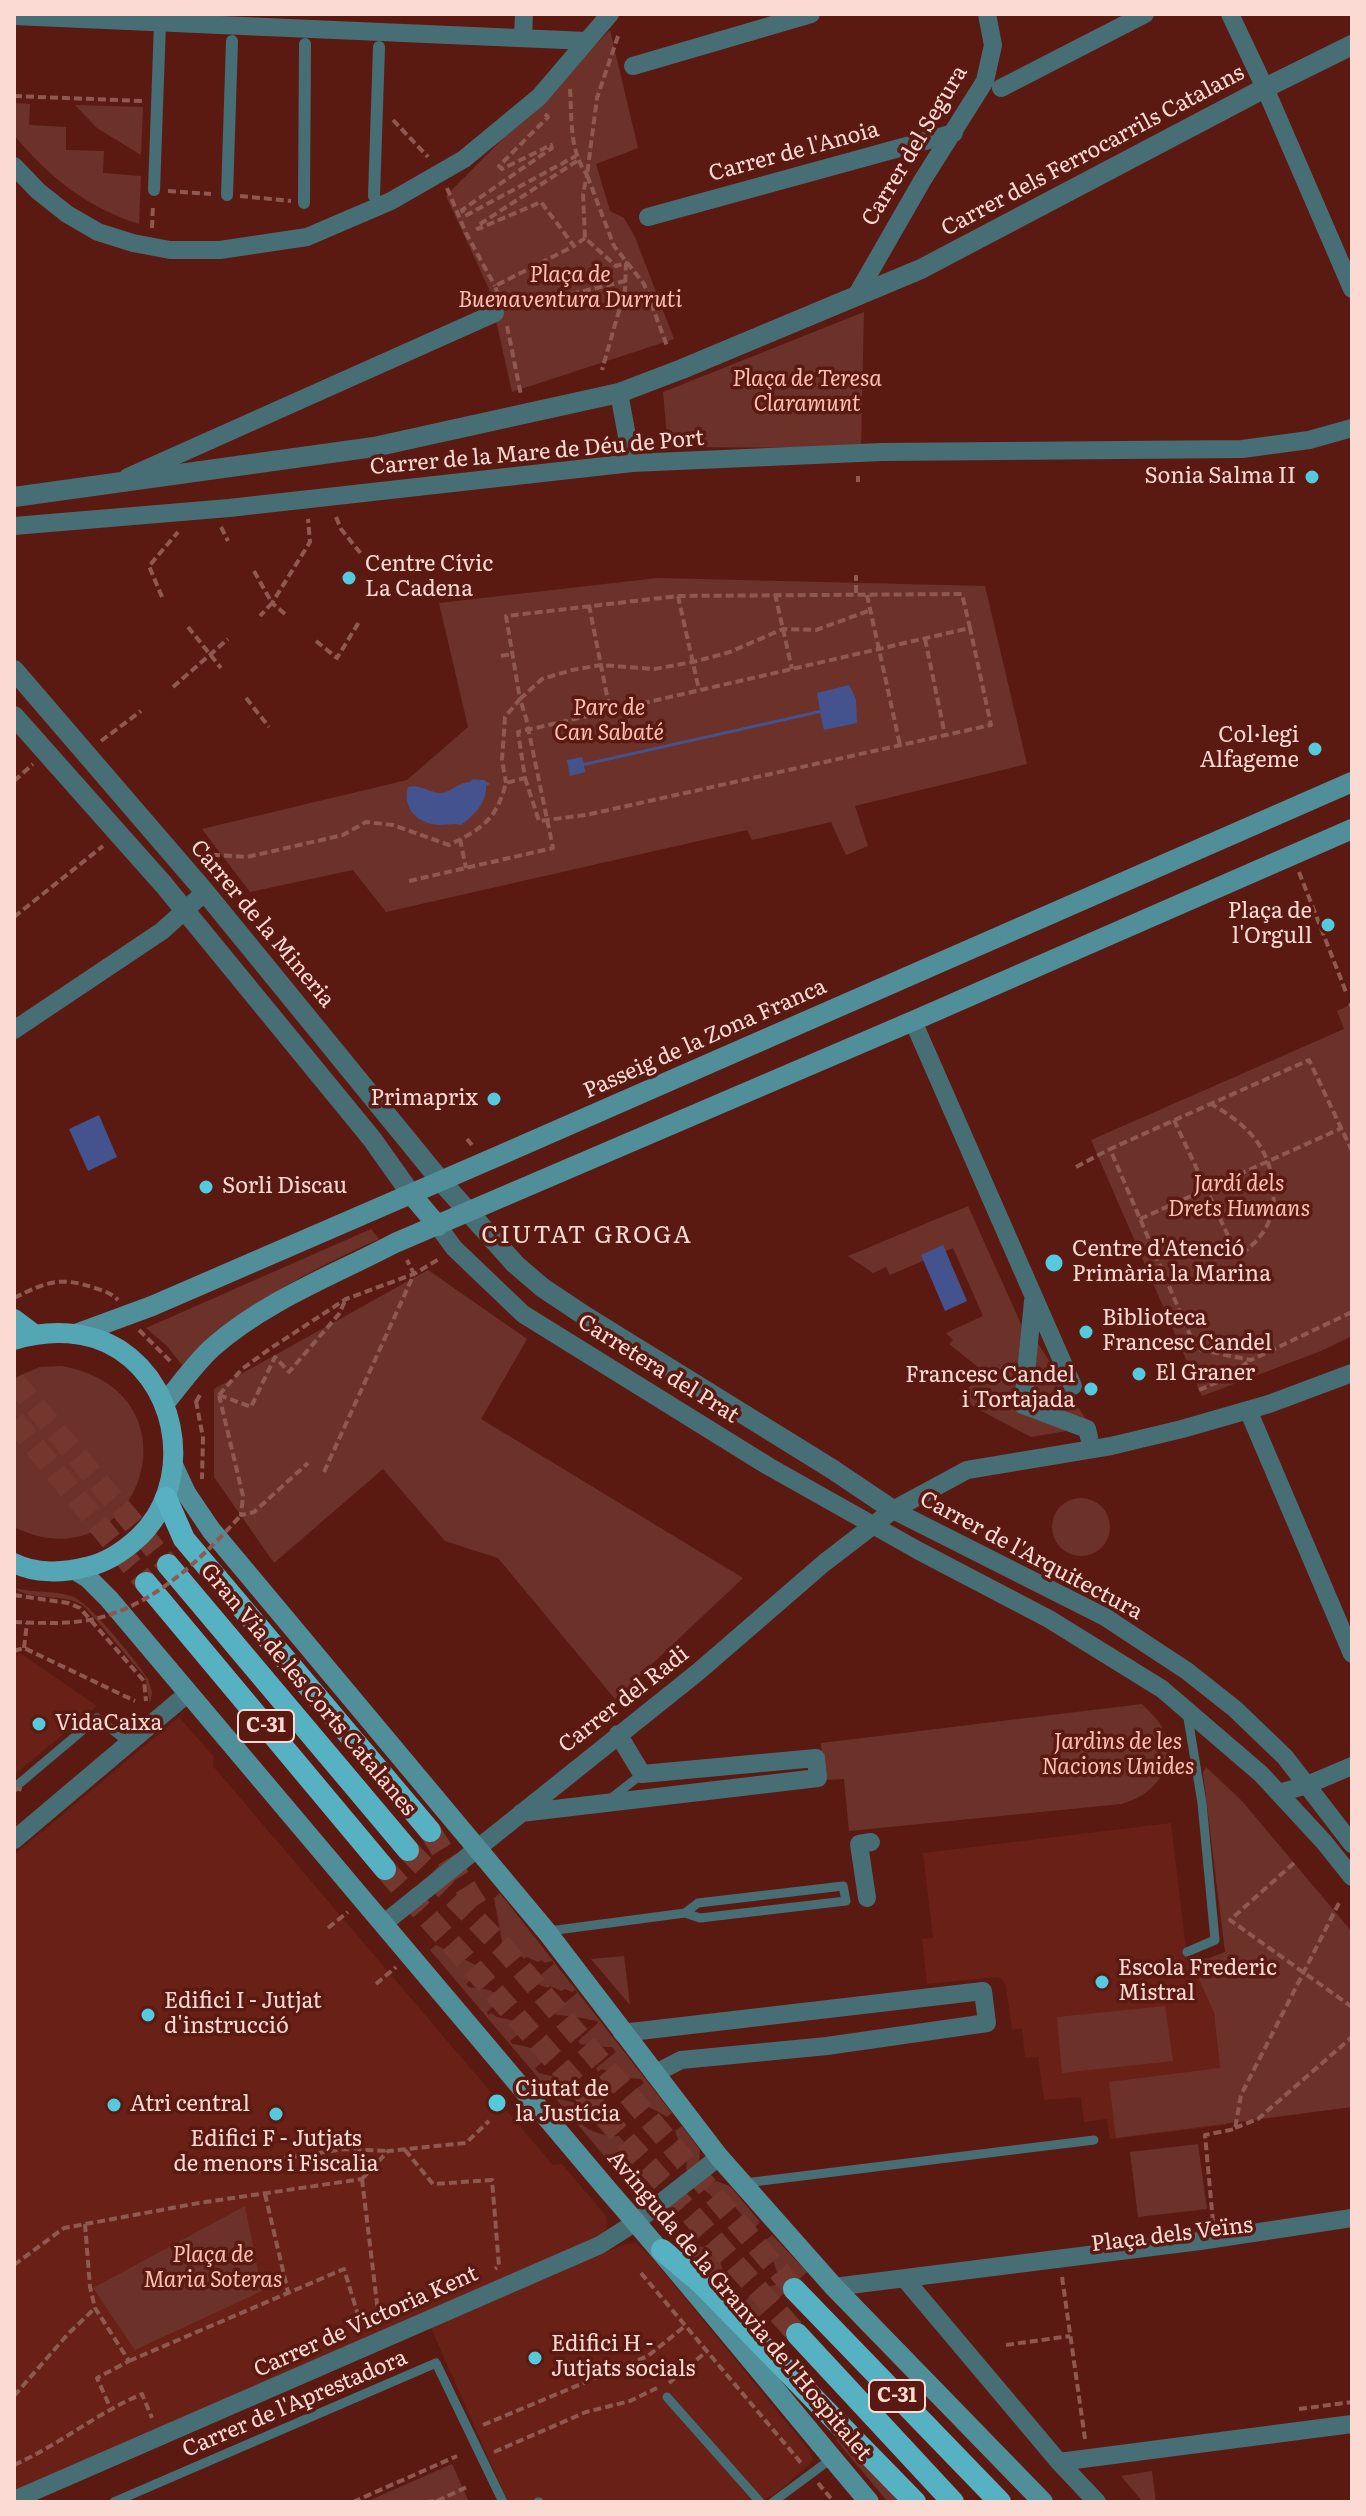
<!DOCTYPE html>
<meta charset="utf-8">
<style>
body{margin:0}
#map{position:relative;width:1366px;height:2516px;overflow:hidden;background:#5b1a11;font-family:Literata,serif}
canvas{display:block}
.frame{position:absolute;inset:0;border:16px solid #fcdad4;pointer-events:none}
</style>
<div id="map">
<canvas width="1366" height="2516"></canvas>
<div class="frame"></div>
</div>
<script>
const ctx = document.querySelector('canvas').getContext('2d');
ctx.lineJoin = 'round';
function fill(path, color) { ctx.fillStyle = color; ctx.fill(path, 'evenodd'); }
function stroke(path, color, width, dash) { ctx.strokeStyle = color; ctx.lineWidth = width; ctx.lineCap = dash ? 'butt' : 'round'; ctx.setLineDash(dash || []); ctx.stroke(path); }
function drawText(font, color, halo, rows, align = 'center') {
  ctx.font = font + ' Literata,serif'; ctx.lineWidth = 7; ctx.setLineDash([]); ctx.textBaseline = 'middle'; ctx.strokeStyle = halo; ctx.fillStyle = color; for (const [text, x, y, turn = 0] of rows) {
    ctx.save(); ctx.translate(x, y); ctx.rotate((+turn || 0) * Math.PI / 180); ctx.textAlign = isNaN(turn) ? turn : align; if (halo) ctx.strokeText(text, 0, 0); ctx.fillText(text, 0, 0); ctx.restore();
  }
}
const built = new Path2D(`
 M20,1653L97,1706L14,1775V1659Z
 M179,1717L214,1757L213,1766L553,2165L562,2164L606,2216L607,2228L602,2235L14,2492V1855Z
 M1171,1823L1186,1949L1214,2013L1226,2125L1110,2139L1107,2119L1084,2122L1081,2097L1044,2100L1038,2057L1025,2058L1022,2028L1012,2030L1006,1986L1002,1979L997,1977L927,1984L922,1939L933,1938L923,1853Z
 M636,2243L652,2258L810,2451L813,2461L777,2493L759,2502H508L431,2328L625,2244Z`);
const green = new Path2D(`
 M610,30L638,148L596,164L610,211L624,218L635,237L674,339L512,392L489,289L446,196Z
 M14,103L30,104L29,125L66,127V150L104,151L103,173L141,176L139,224C86,207 49,177 14,135Z
 M75,105L143,107L141,155L97,128Z
 M864,312L861,448L668,447L663,392Z
 M657,578L985,586L1027,764L855,806L868,846L846,855L831,822L752,840L747,830L386,912L353,870L250,892L202,829L407,780L468,727L439,603Z
 M1352,1004V1336L1321,1351L1202,1396L1091,1140L1344,1029L1337,1011Z
 M968,1206L1025,1333L1019,1405L1078,1429L1031,1437L959,1399L983,1371L949,1344L953,1340L946,1333L983,1316L953,1248L890,1275L886,1267L873,1273L848,1256Z
 M371,1229L379,1239C308,1271 236,1308 182,1365L167,1346L146,1328Z
 M428,1270L527,1339L481,1419L743,1578L615,1699L498,1558L445,1541L383,1469L274,1563L214,1477V1389Z
 M1034,1337L1090,1426L1026,1401Z
 M62,1366C208,1393 137,1588 14,1527V1378L40,1367Z
 M1052 1527a29 29 0 1 1 58 0a29 29 0 1 1-58 0Z
 M14,1588C33,1593 53,1590 71,1596C89,1601 136,1661 148,1679L152,1692L150,1704L145,1677L84,1606C63,1592 32,1602 14,1588Z
 M1142,1704C1151,1713 1161,1722 1165,1734C1177,1768 1153,1796 1121,1804L849,1831L844,1779L824,1780L821,1743Z
 M1206,1767L1242,1801L1352,1932V2107L1116,2138L1109,2082L1220,2068L1214,2013L1190,1959L1198,1955L1207,1959L1225,1952L1203,1773Z
 M500,1893L672,2113L667,2117L642,2103H635L625,2098L644,2083L641,2079L626,2078L602,2069L598,2072L596,2068L616,2052L612,2047C601,2047 590,2045 580,2044L578,2041L598,2023L597,2021C584,2018 570,2016 557,2015L554,2012L577,1993L575,1990L572,1992L565,1989L561,1991L550,1986L548,1988L532,1982L554,1964L552,1961L544,1963L542,1960L538,1962L527,1957L524,1959L521,1956L518,1958L516,1955L508,1956L504,1952L494,1898Z
 M436,1945L483,1969L466,1984L469,1987L489,1990L504,1997L487,2012L488,2015L491,2013L497,2017L526,2023L528,2026L510,2041L512,2044C525,2045 536,2051 549,2051L552,2055L535,2068L539,2073C550,2076 560,2078 571,2079L574,2083L557,2097L559,2099C571,2101 583,2106 596,2107L599,2110L582,2124C590,2133 610,2137 619,2136L624,2142L621,2149L623,2153L620,2155L622,2163L617,2171L430,1950Z
 M624,1956L630,2005L591,1959Z
 M1165,2006L1173,2061L1062,2073L1057,2017Z
 M682,2126L700,2150L699,2163L689,2174L686,2169L687,2163L675,2131Z
 M1198,2144L1207,2209L1138,2217L1130,2152Z
 M716,2181L730,2186L760,2222L755,2227L751,2226L731,2202L724,2207L702,2188Z
 M245,2206L262,2291L135,2350L93,2288Z
 M772,2235L807,2272L749,2326L679,2247L685,2242L688,2245L691,2243L711,2250L713,2248L718,2254L726,2282L745,2301L763,2284L766,2287L781,2284L766,2240Z
 M841,2436L904,2502H888L836,2440Z
 M452,2464L469,2502H367L375,2498Z
 M1152,2471L1156,2502H1143L1121,2476Z`);
const water = new Path2D(`
 M849,685L856,699L857,723L824,730L820,713L584,766L585,772L570,776L567,760L582,757L584,763L820,710L817,693Z
 M473,779L484,780L490,784L486,786C487,803 474,815 461,825C454,823 449,825 442,825C419,825 402,810 408,787C419,784 428,792 440,793C451,793 458,782 470,782Z
 M99,1115L117,1157L88,1171L69,1129Z
 M943,1245L967,1301L945,1311L921,1255Z`);
const trunkTunnel = new Path2D(`
 M14,1381L168,1565
 M14,1421L146,1583
 M430,1831L480,1911
 M408,1850L507,1952L794,2289
 M385,1869L797,2334`);
const path = new Path2D(`
 M618,36L597,98L587,175L614,246L644,284L667,346
 M570,89C572,119 569,150 587,175L583,194L585,238L616,266L626,263L625,290L602,370
 M14,96L143,101
 M545,114L548,117L499,166L502,169L551,145L552,148L462,210L465,216L576,156
 M393,120L428,157
 M577,161L477,226L478,229L541,202L574,246L585,238
 M447,188L466,233L495,286
 M168,191L211,194
 M240,196L291,201
 M152,228L153,205
 M498,295L495,286L574,246
 M513,308L625,281
 M507,326L521,395
 M858,482V476
 M336,517L341,529L362,555
 M221,527L228,541
 M254,571L272,603L260,616
 M856,593V575
 M775,594L792,669
 M867,595L900,745
 M678,596L699,690
 M162,597L149,566L178,532
 M589,605L610,711
 M285,614L272,603L310,542L308,519
 M188,627L221,668
 M925,639L945,735
 M316,641L337,658L359,622
 M501,656L512,654
 M173,687L228,639
 M246,698L269,727
 M101,741L141,711
 M525,778L539,821L586,815L991,725L970,628
 M14,781L33,764
 M460,839L466,868
 M200,854L247,857L343,835L366,822L393,825L449,845C483,828 496,820 506,783L525,778L518,732L970,628L962,594L678,596L506,616L520,699L505,717L502,760L506,783
 M1299,872L1346,992
 M409,881L553,848L526,718L520,699L542,679L572,670L601,665L654,669L693,662L730,652L783,629L816,630L871,610
 M14,917L103,846
 M1350,1003L1352,1007
 M1174,1120L1238,1257C1246,1250 1255,1244 1261,1235C1282,1209 1275,1164 1255,1139C1243,1124 1227,1113 1211,1104
 M467,1139L472,1145
 M1352,1151L1309,1060L1110,1149L1196,1349L1251,1360L1352,1312
 M1076,1167L1110,1149
 M1140,1219L1342,1128
 M14,1298C47,1282 59,1276 95,1288C104,1291 111,1293 118,1300
 M139,1330L172,1363
 M1199,1390L1220,1381L1251,1360
 M219,1395L242,1369L271,1348L346,1299L414,1274L439,1259
 M219,1395L243,1496L241,1515L254,1512L308,1463
 M219,1395L251,1407L275,1357L289,1372L339,1314L345,1301
 M196,1401L203,1438L202,1479
 M196,1402L201,1393
 M324,1472L414,1274L407,1260
 M14,1595L68,1603L80,1608L144,1681L146,1701
 M24,1648L27,1623
 M14,1651L24,1648L135,1701
 M1294,1863L1230,1920L1352,2007
 M328,1928L348,1912
 M376,1984L396,1967
 M1235,2128L1258,2119L1352,2037
 M405,2150L433,2184L492,2180L499,2266L495,2269
 M199,2171L345,2149L388,2151
 M362,2179L388,2151L466,2143L489,2121
 M362,2179L379,2320
 M265,2194L288,2292
 M1213,2222L1205,2135L1235,2129L1241,2095L1340,1901
 M85,2224L90,2287L95,2308L129,2361L97,2378L110,2407
 M14,2265L64,2228L199,2203L362,2179
 M641,2273L802,2464
 M1062,2277L1085,2439
 M1006,2345L1070,2336
 M129,2361L344,2269L362,2328
 M669,2383L707,2351
 M14,2396L68,2334L95,2308
 M1299,2409L1352,2402
 M483,2425L648,2356L685,2326
 M494,2452L586,2412L630,2401L657,2388
 M14,2465C59,2445 97,2413 142,2394L152,2418
 M818,2483L834,2502
 M437,2501L469,2486
 M353,2502L457,2456
 M426,2502L437,2501`);
const service = new Path2D(`
 M1187,1712L1202,1803L1215,1940L1187,1952
 M14,1788L97,1718L129,1743
 M610,1799L642,1774
 M549,1931L685,1913L700,1918L846,1901L843,1886L698,1903L685,1913
 M745,2183L1094,2140
 M667,2397L760,2502
 M114,2502L436,2363L503,2502
 M538,2502H539
 M773,2502L831,2459`);
const pedestrian = new Path2D(`
 M154,190L160,23
 M227,195L232,41
 M374,196L379,47
 M304,203L305,44`);
const minor = new Path2D(`
 M1230,14L1265,88L1352,289
 M14,16L587,41
 M523,38L524,14
 M633,66L811,14
 M1001,88L1145,14
 M14,166L38,191L67,214L98,232L133,243L170,250H220L307,237L391,201L464,159L539,97L610,14
 M648,217L954,133
 M856,296L922,181L985,81L993,45L987,14
 M619,393L632,463
 M128,477L495,313
 M14,526L229,508L632,463L882,452L1242,449L1309,440L1352,428
 M913,1021L1073,1386
 M14,1030L162,931L205,892
 M438,1226L454,1248L523,1314L768,1466L919,1551L1049,1619L1162,1689L1261,1774L1324,1842L1352,1877
 M1033,1301L1023,1405L1087,1429L1089,1437
 M1248,1410L1352,1654
 M893,1510L1105,1617L1187,1671L1235,1709L1285,1757L1352,1844
 M1279,1793L1307,1785L1352,1766
 M521,1813L818,1778L816,1758L642,1774L618,1734
 M14,1840L187,1694
 M867,1898L859,1844L871,1842
 M383,1924L698,1672L824,1563L893,1510L967,1470L1111,1446L1182,1429L1269,1404L1352,1373
 M622,2033L983,1991L987,2023L827,2046L681,2060L654,2074
 M904,2278L1059,2462L1097,2502
 M834,2287L1200,2241L1352,2218
 M1059,2462L1352,2424
 M14,2500L600,2245L636,2222L719,2157`);
const tertiary = new Path2D(`
 M14,497L374,447L619,393L682,369L921,269L1265,88L1352,45
 M14,670L205,892L440,1180L515,1264L543,1288L585,1316L832,1469L893,1510
 M14,716L164,885L372,1139L411,1194`);
const secondary = new Path2D(`
 M411,1194L438,1226
 M76,1334L152,1306L496,1157L1352,782
 M165,1403C180,1385 195,1363 213,1347C265,1301 334,1275 395,1243L913,1021L1352,829
 M173,1465L186,1493L211,1530L547,1932L719,2157L834,2287L1043,2502
 M75,1570L88,1578L109,1599L607,2189C696,2291 781,2398 869,2502`);
const primary = new Path2D(`
 M14,1319L34,1334
 M14,1340C49,1329 89,1330 120,1350C182,1391 192,1486 139,1537C124,1551 106,1563 86,1567C64,1573 35,1574 14,1563`);
const trunk = new Path2D(`
 M166,1498L184,1539L430,1831
 M168,1565L408,1850
 M146,1583L385,1869
 M662,2250L701,2283L915,2502
 M794,2289L1000,2502
 M797,2334L953,2502`);
const pathBridge = new Path2D(`
 M14,1622C37,1623 60,1624 83,1621C147,1612 200,1561 241,1515
 M14,1787L24,1791`);
const markers = [
 [1312,477,8,"#54cade"],
 [349,578,8,"#54cade"],
 [1315,749,8,"#54cade"],
 [1328,925,8,"#54cade"],
 [494,1099,8,"#54cade"],
 [206,1187,8,"#54cade"],
 [1054,1263,10,"#54cade"],
 [1086,1332,8,"#54cade"],
 [1139,1374,8,"#54cade"],
 [1091,1389,8,"#54cade"],
 [39,1724,8,"#54cade"],
 [1102,1982,8,"#54cade"],
 [148,2015,8,"#54cade"],
 [497,2103,10,"#54cade"],
 [114,2105,8,"#54cade"],
 [276,2114,8,"#54cade"],
 [535,2358,8,"#54cade"]
];
const shields = [
 [266,1726,56],
 [897,2396,56]
];
const shieldNames = [
 ["C-31",266,1726],
 ["C-31",897,2396]
];
const streetNames = [
 ["Carrer del Segura",915,146,-59],
 ["Carrer dels Ferrocarrils Catalans",1093,151,-28],
 ["Carrer de l'Anoia",794,152,-15],
 ["Carrer de la Mare de Déu de Port",537,453,-5],
 ["Carrer de la Mineria",262,924,50],
 ["Passeig de la Zona Franca",705,1039,-24],
 ["Carretera del Prat",658,1369,32],
 ["Carrer de l'Arquitectura",1031,1556,28],
 ["Gran Via de les Corts Catalanes",308,1690,50],
 ["Carrer del Radi",624,1700,-38],
 ["Plaça dels Veïns",1172,2235,-7],
 ["Avinguda de la Granvia de l'Hospitalet",739,2306,50],
 ["Carrer de Victoria Kent",366,2322,-24],
 ["Carrer de l'Aprestadora",295,2404,-23]
];
const parkNames = [
 ["Plaça de",570,276],
 ["Buenaventura Durruti",570,301],
 ["Plaça de Teresa",807,380],
 ["Claramunt",807,405],
 ["Parc de",609,709],
 ["Can Sabaté",609,734],
 ["Jardí dels",1239,1185],
 ["Drets Humans",1239,1210],
 ["Jardins de les",1118,1743],
 ["Nacions Unides",1118,1768],
 ["Plaça de",213,2256],
 ["Maria Soteras",213,2281]
];
const poiNames = [
 ["Sonia Salma II",1296,477,"right"],
 ["Centre Cívic",365,565],
 ["La Cadena",365,590],
 ["Col·legi",1299,736,"right"],
 ["Alfageme",1299,761,"right"],
 ["Plaça de",1312,912,"right"],
 ["l'Orgull",1312,937,"right"],
 ["Primaprix",478,1099,"right"],
 ["Sorli Discau",222,1187],
 ["Centre d'Atenció",1072,1250],
 ["Primària la Marina",1072,1275],
 ["Biblioteca",1102,1319],
 ["Francesc Candel",1102,1344],
 ["El Graner",1155,1374],
 ["Francesc Candel",1075,1376,"right"],
 ["i Tortajada",1075,1401,"right"],
 ["VidaCaixa",55,1724],
 ["Escola Frederic",1118,1969],
 ["Mistral",1118,1994],
 ["Edifici I - Jutjat",164,2002],
 ["d'instrucció",164,2027],
 ["Ciutat de",515,2090],
 ["la Justícia",515,2115],
 ["Atri central",130,2105],
 ["Edifici F - Jutjats",276,2140,"center"],
 ["de menors i Fiscalia",276,2165,"center"],
 ["Edifici H -",551,2345],
 ["Jutjats socials",551,2370]
];
const neighbourhoodNames = [
 ["CIUTAT GROGA",587,1236]
];
fill(built, '#692016');
fill(green, '#6c3229');
fill(water, '#44538e');
stroke(trunkTunnel, '#73372e', 22, [22, 11]);
stroke(path, '#8f5850', 4, [8, 4]);
stroke(service, '#486e75', 9);
stroke(pedestrian, '#486e75', 12);
stroke(minor, '#486e75', 18);
stroke(tertiary, '#486e75', 20);
stroke(secondary, '#508e99', 20);
stroke(primary, '#55a6b5', 20);
stroke(trunk, '#56b2c2', 22);
stroke(pathBridge, '#8f5850', 4, [8, 4]);
for (const [x, y, r, color] of markers) { const dot = new Path2D(); dot.arc(x, y, r, 0, 2 * Math.PI); ctx.fillStyle = color; ctx.fill(dot); stroke(dot, '#5b1a11', 3); }
for (const [x, y, w] of shields) { const box = new Path2D(); box.roundRect(x - w / 2, y - 16, w, 32, 6); ctx.fillStyle = '#5b1a11'; ctx.fill(box); stroke(box, '#fcdad4', 2); }
drawText('bold 20px', '#fcdad4', null, shieldNames);
drawText('22px', '#fcdad4', '#5b1a11', streetNames);
drawText('italic 22px', '#ffbfb3', '#5b1a11', parkNames);
drawText('22px', '#fcdad4', '#5b1a11', poiNames, 'left');
ctx.letterSpacing = '2px';
drawText('24px', '#fcdad4', '#5b1a11', neighbourhoodNames);
ctx.letterSpacing = '0px';
</script>
